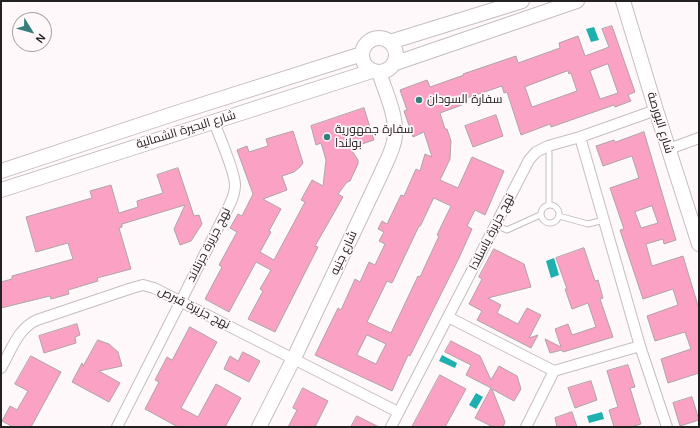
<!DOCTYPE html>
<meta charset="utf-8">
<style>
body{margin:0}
#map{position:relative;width:700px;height:428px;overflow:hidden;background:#fff8fa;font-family:Arial,sans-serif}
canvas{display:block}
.frame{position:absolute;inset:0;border:2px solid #242122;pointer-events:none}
.north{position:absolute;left:12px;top:12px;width:40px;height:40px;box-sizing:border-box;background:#fff8fa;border:1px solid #a7a2a4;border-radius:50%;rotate:127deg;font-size:11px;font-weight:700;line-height:16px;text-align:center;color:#242122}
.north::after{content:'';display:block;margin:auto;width:14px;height:18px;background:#357e7c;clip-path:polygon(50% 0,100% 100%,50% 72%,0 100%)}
</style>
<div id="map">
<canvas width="700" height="428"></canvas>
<div class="frame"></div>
<div class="north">N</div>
</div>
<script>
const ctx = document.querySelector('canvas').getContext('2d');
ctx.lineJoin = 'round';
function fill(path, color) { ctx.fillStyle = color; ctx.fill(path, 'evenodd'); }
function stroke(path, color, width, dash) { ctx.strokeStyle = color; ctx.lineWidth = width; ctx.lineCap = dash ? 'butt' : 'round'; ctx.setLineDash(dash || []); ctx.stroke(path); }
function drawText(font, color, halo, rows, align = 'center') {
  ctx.font = font + ' Arial,Cairo,sans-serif'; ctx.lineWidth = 3.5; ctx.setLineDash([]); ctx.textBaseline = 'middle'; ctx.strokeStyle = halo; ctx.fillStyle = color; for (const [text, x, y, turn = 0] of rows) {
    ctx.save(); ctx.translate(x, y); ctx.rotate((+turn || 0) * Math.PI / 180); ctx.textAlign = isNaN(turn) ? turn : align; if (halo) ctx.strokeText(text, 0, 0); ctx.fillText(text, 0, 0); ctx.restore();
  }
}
const water = new Path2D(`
 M594,27L599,40L591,42L586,29Z
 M554,258L559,275L551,278L546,261Z
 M442,355L457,363L455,368L439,361Z
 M476,393L483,397L476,409L469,405Z
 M602,412L604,419L589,423L587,416Z`);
const building = new Path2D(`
 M612,26L635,92L628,95L631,101L615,107L614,105L551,127L550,124L521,135L507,92L504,93L502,86L461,100L462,105L440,113L445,129H447L451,141L450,159L440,180L458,188L472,157L504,171L485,215L475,210L467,226L472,229L459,258L410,356L408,355L392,391L315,355L338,308L341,310L355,279L360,282L369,262L375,265L385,244L379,241L384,232L378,229L382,221L387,224L401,195L404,196L416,169L420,171L425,154L432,157L424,132L413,137L404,111L407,110L400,90L427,80L430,87L464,75L463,74L516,56L518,63L560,48L559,43L578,36L585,56L609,47L602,29ZM608,64L618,93L600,99L590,71ZM568,71L569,74L571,73L577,91L532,107L525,87ZM434,198L451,206L437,235L439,236L420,277L418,276L391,333L367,322L387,281L392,283L419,226H420ZM367,335L386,344L376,364L357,355Z
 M364,108L374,140L350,148L358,160V164L350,181L347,182L338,194L343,197L315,246L318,247L275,332L248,319L263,291L260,289L271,270L256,262L229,312L205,299L222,267L219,265L237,232L230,228L238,214L242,216L253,194L237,150L247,146L249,152L268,146L266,139L293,131L303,163L300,167L294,172L282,176L287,190L263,199L281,209L269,231L271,232L260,252L274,260L305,202L301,200L312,180L323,186L326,160L321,143L316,145L311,126Z
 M496,115L503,136L473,147L465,126Z
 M644,132L676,240L664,244L663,239L646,244L652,266L683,256L699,309V373L668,383L661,359L691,349L685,332L655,341L647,316L678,305L673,289L643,299L620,230L624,229L610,188L639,178L632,156L603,166L596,146L614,140L615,142ZM652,206L658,223L641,228L635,212Z
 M178,168L194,216L199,215L202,224L191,241L180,245L174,229L185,205L122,224V227L119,228L131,269L97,278L98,281L68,290L69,294L51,299L50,296L1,308V282L12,279V276L73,259L68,243L36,252L26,217L92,198L90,191L111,185L119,213L138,207L137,201L163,193L157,175Z
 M584,248L595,281L598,280L603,298L600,299L613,337L563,352L562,350L550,353L545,339L561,347L555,329L568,324L572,335L596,327L588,303L572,309L565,289H567L556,258Z
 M494,249L524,264L531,287L488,298L501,305L497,313L518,324L527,308L541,315L529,338L538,335L531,348L477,320L482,311L469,304L482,279L479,277Z
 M77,324L80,335L75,337L76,343L44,353L39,336Z
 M190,327L217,342L181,408L198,417L216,384L241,398L225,427H178L145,409L159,382L155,380L167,357L172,360Z
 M98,340L109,344L118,352L122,366L99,371L120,383L109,402L72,382L82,363L83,366Z
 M451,341L480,356L491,380L499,366L517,376L521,389L514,401L492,389L505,422L503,427H493L475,418L491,388L466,375L471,365L445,352Z
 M243,352L260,361L249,382L224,369L230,356L238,361Z
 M31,356L61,372L31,427H13L2,421L10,406L17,410L28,391L15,384Z
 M628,365L635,387L630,388L641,424L631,427H614L609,410L618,407L607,371Z
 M440,375L466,389L445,427H412Z
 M591,381L597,400L575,408L568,388Z
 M303,388L328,401L315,427H288L297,410L293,408Z
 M692,397L699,420L680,426L673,403Z
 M572,412L577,427H557L555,418Z
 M357,416L379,427H351Z`);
const lane = new Path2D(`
 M548,146L549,153V204
 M541 214a9 9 0 1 1 18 0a9 9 0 1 1-18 0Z
 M559,216L588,224L604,220
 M495,225L507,230L540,215`);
const street = new Path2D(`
 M580,137L640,346L667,427
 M669,149L699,138
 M448,317L554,371
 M1,368C11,351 18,328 37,320L132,288L143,285L154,288L398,412
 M117,427L229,206C232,200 235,192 235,185C235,171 219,136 214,122
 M391,427L529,160L536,152L548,146L580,137L656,110
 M526,427L554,371L640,346`);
const secondary = new Path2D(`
 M623,1L656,110L699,244
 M362 55a17 17 0 1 1 34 0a17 17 0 1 1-34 0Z
 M390,42L522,1
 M393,64L577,1
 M1,171L176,113L362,54
 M1,190L372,71
 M259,427L294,358L381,174C386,162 394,149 395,136C397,116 385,91 379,72`);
const markers = [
 [419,100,4,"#357e7c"],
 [327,137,4,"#357e7c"]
];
const poiNames = [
 ["سفارة السودان",427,100],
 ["سفارة جمهورية",335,130],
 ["بولندا",335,144]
];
const streetNames = [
 ["شارع البورصة",660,123,73],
 ["شارع البحيرة الشمالية",186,130,-17],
 ["نهج جزيرة ياسلندا",492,232,-63],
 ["نهج جزيرة جرنلاند",209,245,-63],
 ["شارع جنيه",344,253,-65],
 ["نهج جزيرة قبرص",194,308,27]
];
fill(water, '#1db0ae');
fill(building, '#fba1c3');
stroke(building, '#aca4a7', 1);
stroke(lane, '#c5bdbf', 7);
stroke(street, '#c5bdbf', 12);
stroke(secondary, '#c5bdbf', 16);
stroke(lane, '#fff', 5);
stroke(street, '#fff', 10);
stroke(secondary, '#fff', 14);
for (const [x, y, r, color] of markers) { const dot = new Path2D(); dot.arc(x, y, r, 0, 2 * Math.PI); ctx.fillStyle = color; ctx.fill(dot); stroke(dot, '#fff8fa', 1.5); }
drawText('12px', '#242122', '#fff8fa', poiNames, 'left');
drawText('12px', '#242122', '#fff8fa', streetNames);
</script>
